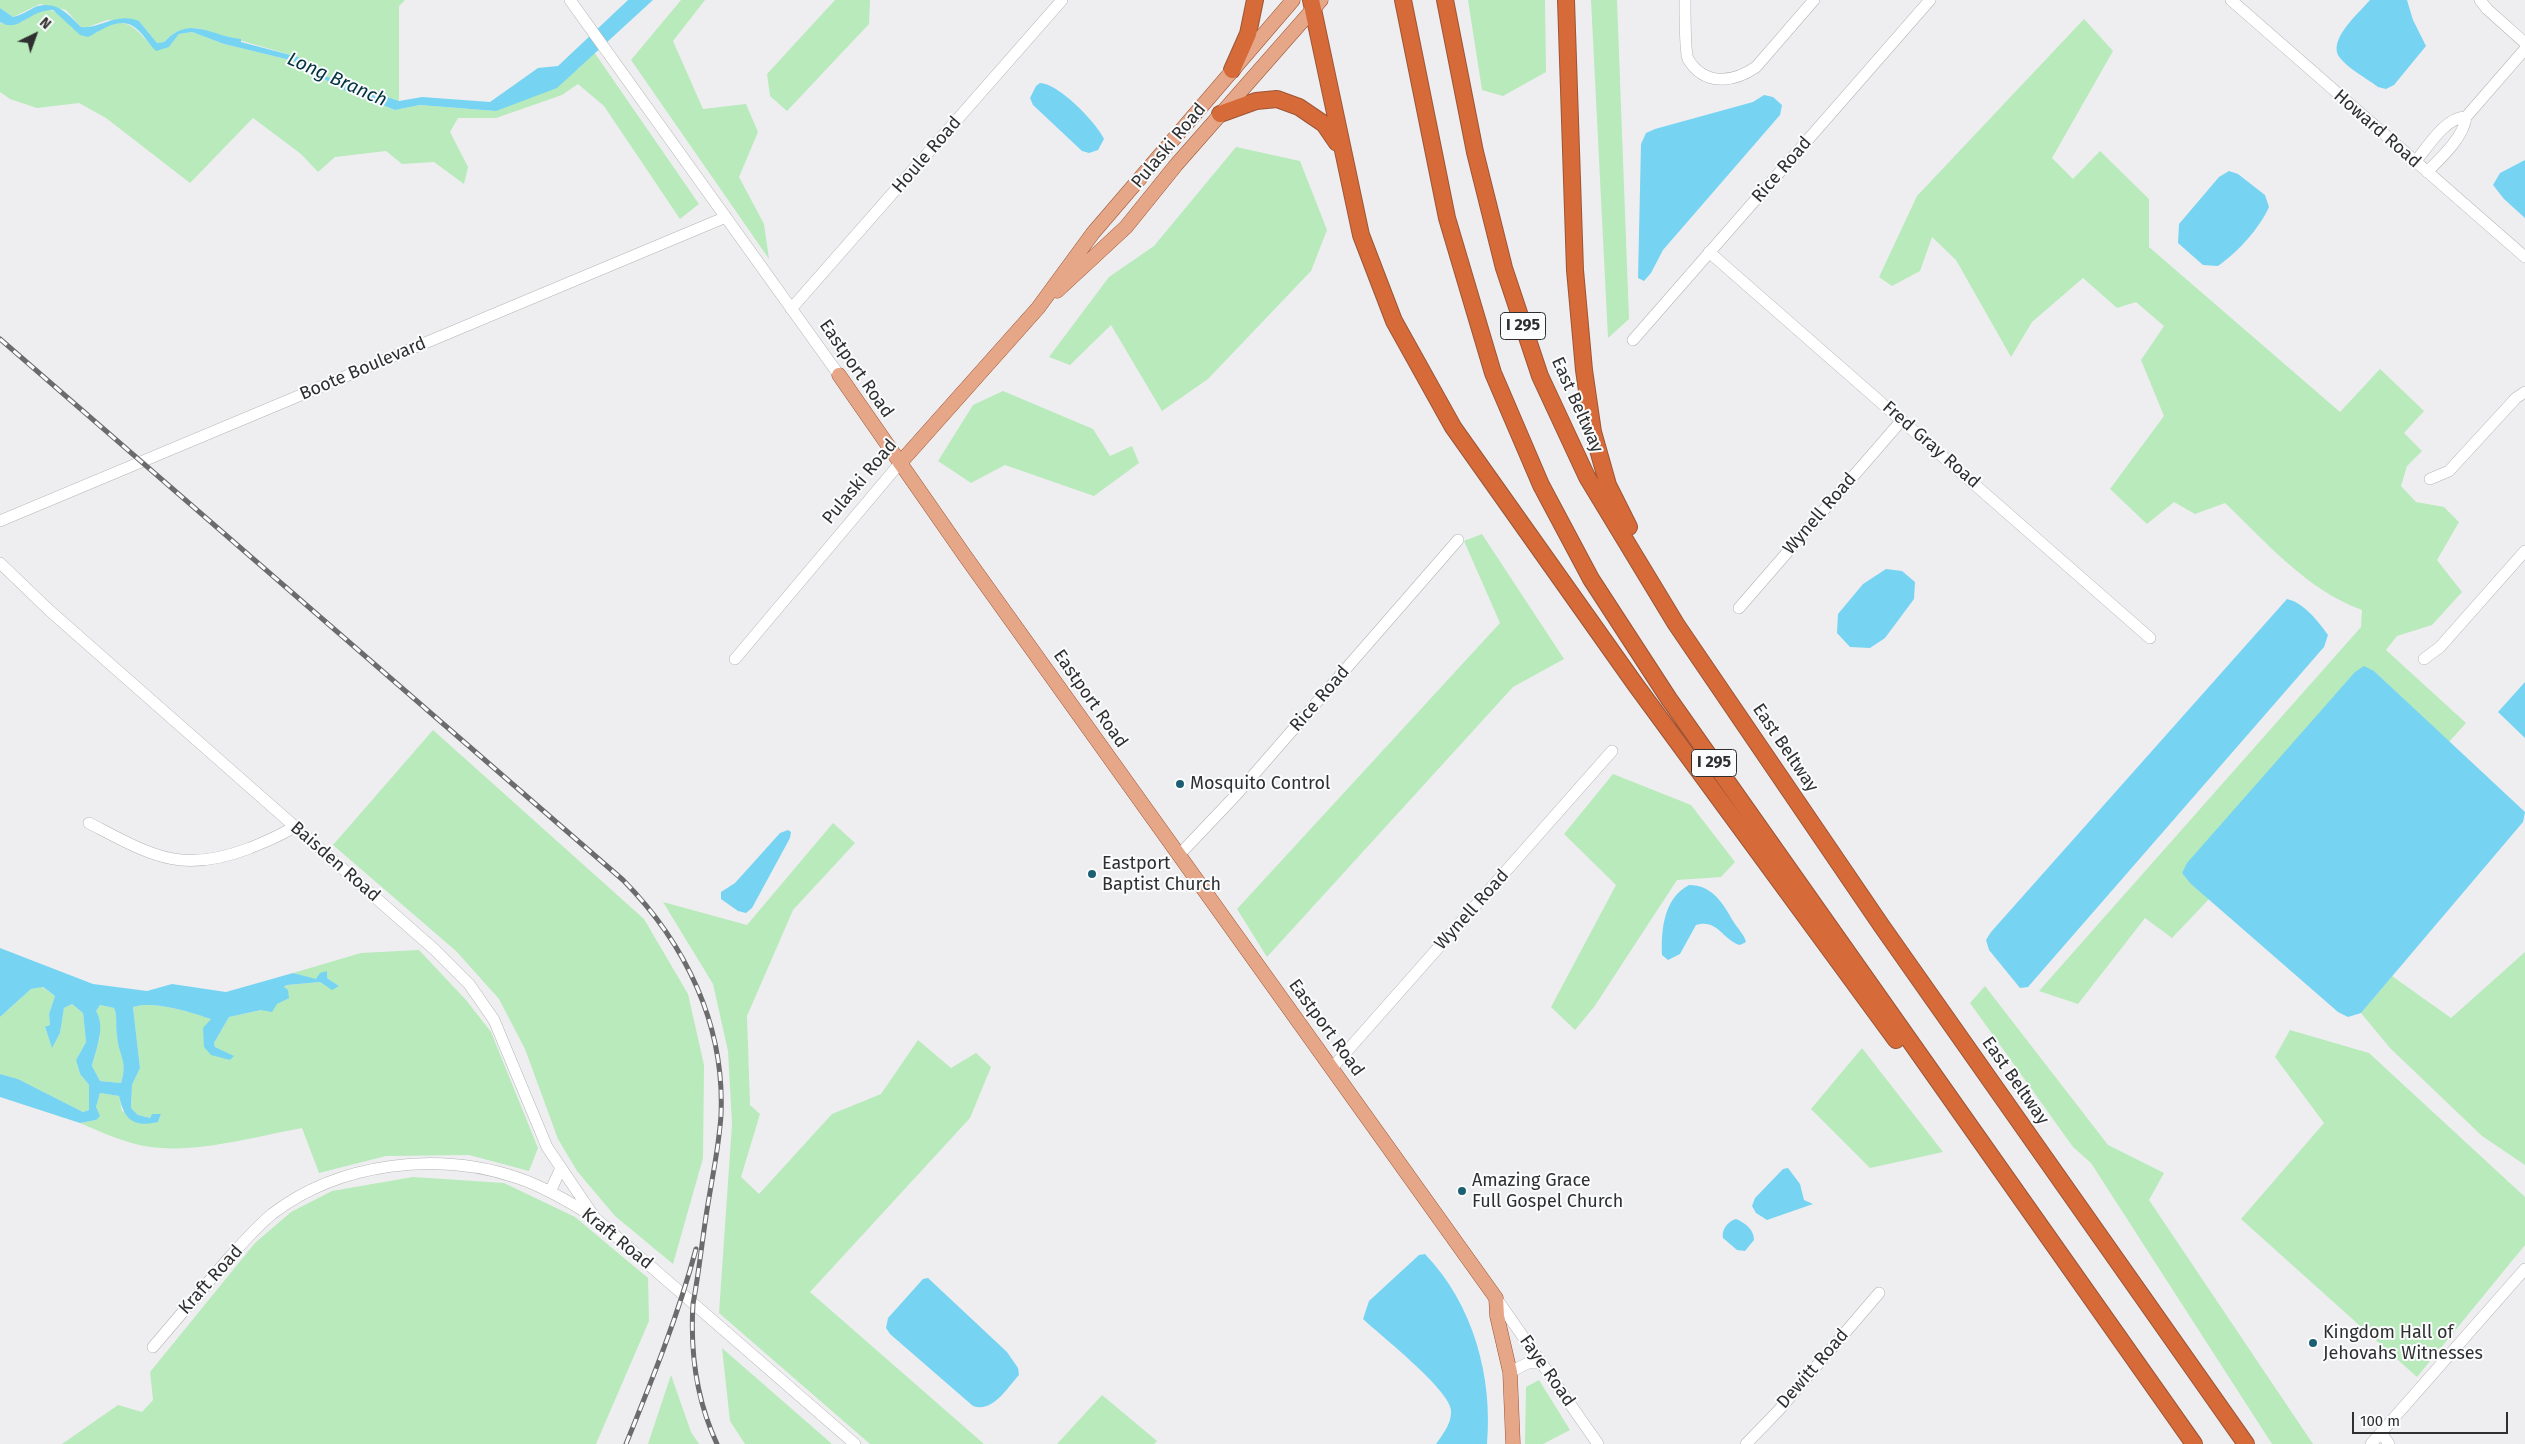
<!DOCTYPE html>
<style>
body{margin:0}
#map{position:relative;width:2525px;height:1444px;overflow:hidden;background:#eeeef0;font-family:"Fira Sans",sans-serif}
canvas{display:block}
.north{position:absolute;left:10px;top:10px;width:50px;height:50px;-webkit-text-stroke:4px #fbfcfd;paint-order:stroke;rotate:42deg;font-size:14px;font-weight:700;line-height:20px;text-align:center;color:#2f2f2f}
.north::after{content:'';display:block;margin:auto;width:18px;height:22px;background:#2f2f2f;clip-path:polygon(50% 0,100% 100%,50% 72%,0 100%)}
.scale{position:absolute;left:2352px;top:1412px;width:156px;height:22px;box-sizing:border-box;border:2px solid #2f2f2f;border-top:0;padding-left:6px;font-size:15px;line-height:18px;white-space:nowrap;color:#2f2f2f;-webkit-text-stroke:4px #fbfcfd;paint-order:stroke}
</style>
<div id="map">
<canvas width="2525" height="1444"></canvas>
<div class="north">N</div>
<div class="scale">100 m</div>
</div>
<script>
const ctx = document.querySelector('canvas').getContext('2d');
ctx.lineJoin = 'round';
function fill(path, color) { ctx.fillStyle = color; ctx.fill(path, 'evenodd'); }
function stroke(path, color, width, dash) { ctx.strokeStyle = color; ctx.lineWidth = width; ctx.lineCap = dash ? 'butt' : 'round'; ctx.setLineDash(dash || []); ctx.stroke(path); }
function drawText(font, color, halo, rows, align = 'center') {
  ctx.font = font + ' "Fira Sans",sans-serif'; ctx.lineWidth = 4; ctx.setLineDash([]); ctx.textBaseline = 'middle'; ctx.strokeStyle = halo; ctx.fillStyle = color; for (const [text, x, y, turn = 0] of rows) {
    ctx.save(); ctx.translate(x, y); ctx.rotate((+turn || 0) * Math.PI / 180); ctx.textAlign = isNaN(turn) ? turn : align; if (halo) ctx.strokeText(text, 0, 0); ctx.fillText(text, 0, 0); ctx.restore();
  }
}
const green = new Path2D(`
 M0,0H405L399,6V101L325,76L298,57L197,28C182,28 174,31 164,42L157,43L139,21L107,20L88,27H81L66,10L40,4L13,17L0,8Z
 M681,0H705L673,41L703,109L746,104L758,132L739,177L764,224L769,259L631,60Z
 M835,0H870L869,24L787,111L770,96L767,74Z
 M1468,0H1545L1546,72L1503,96L1482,90Z
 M1591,0H1617L1629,319L1608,338Z
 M43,9C57,10 65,17 72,28L96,33C121,11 136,27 152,47H169L179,34L192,32L224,44L294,61L339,88L395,110L420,105L496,111L578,69L594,52L699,204L680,219L604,106L578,84L562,95L496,118H458L450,132L468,167L464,184L434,162L402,164L386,151L335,157L318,172L301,154L253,118L190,183L106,118L79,103L37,108L10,99L0,92V22L2,24L22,22L34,13Z
 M2084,19L2113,51L2052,158L2073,179L2100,151L2149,199V247L2340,412L2380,369L2424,411L2404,433L2422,451L2407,466L2401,486L2416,502L2444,507L2459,522L2437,560L2462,592L2432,625L2397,636L2386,650L2466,723L2449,742L2374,671L2182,873L2209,899L2172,938L2145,918L2078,1004L2039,991L2361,627L2362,610C2307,590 2267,543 2225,503L2195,514L2174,502L2147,524L2110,489L2164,416L2141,360L2164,326L2136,302L2117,308L2083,278L2032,322L2011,357L1956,260L1932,237L1920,271L1892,286L1879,277L1917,196Z
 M1236,147L1300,161L1327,230L1311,271L1208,379L1162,411L1111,325L1070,365L1049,357L1109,277L1154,246Z
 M1003,391L1093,429L1110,456L1132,446L1139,463L1094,496L1005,465L971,483L938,461L973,405Z
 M1482,534L1564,659L1513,687L1267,957L1237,909L1500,623L1464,541Z
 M433,730L644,919L688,994L704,1065L703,1158L673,1264L615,1216L577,1171L558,1139L525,1049L499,999L456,951L333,845Z
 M1613,774L1691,805L1735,862L1721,877L1677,880L1594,1007L1575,1030L1551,1007L1616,885L1564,834Z
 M833,823L855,843L793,910L747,1016L750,1105L760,1114L741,1177L759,1194L832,1114L881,1094L918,1040L951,1068L976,1053L991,1067L970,1118L810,1292L984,1444H870L719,1313L732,1124L728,1051L713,984L663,902L747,925Z
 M419,950L466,1000L491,1032L538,1148L529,1171L469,1155L386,1156L319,1173L302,1128C258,1136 206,1151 161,1148C133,1147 106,1134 80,1123L96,1120V1107L100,1093L119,1096L122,1111L158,1122L161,1114H152L150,1118L138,1115L131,1108L132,1085L140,1068L133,1007C153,1000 191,1012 212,1019L204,1047L230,1060L233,1056L215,1047L214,1043L229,1017L261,1010L287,985L320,982L328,987L339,986L327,978V971L316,980L293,973L361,953Z
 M2525,952V1165L2482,1136L2390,1048L2361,1013L2392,976L2451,1018Z
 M1985,986L2108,1145L2164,1173L2149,1200L2313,1444H2272L2091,1163L2073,1147L1970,1003Z
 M42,987L55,996L49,1014L50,1025L45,1028L52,1047L60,1033L64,1008L72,1004L83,1013L86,1042L76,1060L80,1074L89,1085V1110L83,1112L18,1079L0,1074V1017L31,989Z
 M100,1005L114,1008C118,1018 115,1025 117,1036C120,1059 128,1057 121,1083L100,1081L92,1066L100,1037L95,1011Z
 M2290,1030L2369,1053L2525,1197V1245L2417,1377L2241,1219L2324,1123L2275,1057Z
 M1862,1048L1943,1152L1870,1168L1811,1109Z
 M413,1177L504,1183L575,1217L648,1278L649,1321L596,1444H62L118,1405L142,1412L153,1400L150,1372L255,1243L291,1212L332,1191Z
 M722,1348L832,1444H745L730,1421Z
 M671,1375L691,1432L699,1444H648Z
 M1539,1380L1570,1430L1543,1444H1525L1526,1387Z
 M1102,1395L1157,1441L1154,1444H1057Z`);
const water = new Path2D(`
 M628,0H653L557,88L496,111L420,105L395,110L339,88L294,61L224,44L192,32L179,34L169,47L156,51C149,45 145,36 138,30C121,14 104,29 88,37L80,35L53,10C30,9 18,34 0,22V8L13,17C21,15 28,11 35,7C56,0 67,13 81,27C102,29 114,12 139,21L157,43L164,42C190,14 210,36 241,39V42L298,57L325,76L399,101L422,97L490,102L538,68L558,66Z
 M2370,0H2407L2413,20L2426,46L2394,85L2386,89L2378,87C2366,78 2349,69 2340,58C2326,41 2359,13 2370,0Z
 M1040,83C1058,83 1097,123 1104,139L1098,150L1089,153L1082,151L1033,105L1030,98L1036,86Z
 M1764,95L1773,97L1782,105L1780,115L1663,250L1651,273L1644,281L1638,278L1641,144L1646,133L1655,129L1753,102Z
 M2525,160V218L2504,199L2493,185L2500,173Z
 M2229,171L2238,174L2265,195L2269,207C2259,229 2238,252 2218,266L2203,265L2178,243L2179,224L2219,177Z
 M1886,569L1902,571L1915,582L1914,599L1885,638L1870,648L1850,647L1837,633L1838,614L1863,584Z
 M2287,599C2304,603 2318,621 2328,635L2324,647L2028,987L2020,988L1989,950L1986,940L1991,932Z
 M2364,666L2374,671L2525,812L2523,822L2361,1013L2348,1017L2338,1012L2191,884L2182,873L2187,863L2355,672Z
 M2525,682V738L2498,712Z
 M788,830L791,832L790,838L752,908L746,913L738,911L721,899V892L735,883L780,833Z
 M1689,885C1712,885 1723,903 1733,921C1737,928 1744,934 1746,942L1740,945C1723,940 1717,918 1696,925L1680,954L1668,960L1662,955C1661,929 1664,898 1689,885Z
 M0,948L93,984L147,991L172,984L226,992L293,973L316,979L320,973L327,971V978L339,986L332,990L320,982L287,985L284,987L288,990L289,998L277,1004L272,1012L261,1010L229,1017L214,1043L215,1047L234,1056L230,1060L211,1055L204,1047L203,1028L211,1019C191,1012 153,1000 133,1007L140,1068L132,1085L131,1108L138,1115L150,1118L152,1114H161L158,1122C133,1128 124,1119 119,1096L100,1093L96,1107L100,1116L96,1120L80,1123L0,1097V1074L18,1079L83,1112L89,1110V1085L80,1074L76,1060L86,1042L83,1013L72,1004L64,1008L60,1033L52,1048L45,1027L50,1025L49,1014L55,996L43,987L31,989L0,1017ZM100,1005L114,1008C118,1018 115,1025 117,1036C119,1057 128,1060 121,1083L100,1081L92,1066C96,1049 106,1028 96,1011Z
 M1788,1168L1800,1184L1804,1200L1813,1204L1767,1220L1756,1213L1752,1206L1755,1198L1783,1169Z
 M1736,1219C1745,1223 1754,1229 1754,1240L1745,1251L1737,1250L1723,1238C1721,1230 1728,1221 1736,1219Z
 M1425,1254C1473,1304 1493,1376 1487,1444H1436C1443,1434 1452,1423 1451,1410C1449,1389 1380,1335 1363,1319L1369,1301L1419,1255Z
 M928,1278L1007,1352L1018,1368L1019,1375C1007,1388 993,1413 973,1406L890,1334L886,1328L888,1318L923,1279Z`);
const minor = new Path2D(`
 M570,0L839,375
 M1685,0C1685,11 1685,52 1688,59C1704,86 1733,83 1756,67L1814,0
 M2231,0L2525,257
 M2480,0L2487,9L2525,43
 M2415,162C2428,147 2445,117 2466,117
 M2427,172C2441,158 2464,137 2466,117L2525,49
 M1709,252L2150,638
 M791,309L1062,0
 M1633,340L1930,0
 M2430,479L2449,471L2516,398L2525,392
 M0,521L726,217
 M0,563L50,611L435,950L469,984L494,1020L547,1147L595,1218
 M1739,608L1902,420
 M735,659L900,463
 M2424,659L2440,647L2525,551
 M89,823C151,855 180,875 250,848C266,841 281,836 295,826
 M1179,855L1236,795L1458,540
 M1332,1068L1612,751
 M550,1192L560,1170
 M1496,1298L1598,1444
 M153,1347C176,1320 199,1293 222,1266C237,1249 254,1229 272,1214C340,1162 438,1151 518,1178C545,1187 570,1202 595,1218L855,1444
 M1510,1372L1528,1363H1541
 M2381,1433L2389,1444
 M1746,1444L1778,1411L1879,1293
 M2371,1444L2525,1269`);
const major = new Path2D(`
 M1057,291L1126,227L1176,165L1321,0
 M839,375L965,556L1496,1298L1497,1316L1510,1372L1513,1444
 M900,463L1038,308L1093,233L1293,0`);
const highway = new Path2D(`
 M1311,0L1361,235L1394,321L1453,427L1635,684L1896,1040
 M1403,0L1447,218L1493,373L1541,485L1591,579L1669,699L2194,1444
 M1445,0L1475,152L1504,268L1540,376L1587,477L1676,624L1881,925L2246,1444
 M1566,0L1575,270L1584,370L1593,432L1608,485L1629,527
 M1232,70L1248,34L1255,0
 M1220,114L1256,101L1277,99L1299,107L1324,124L1337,143`);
const rail = new Path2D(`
 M0,339L623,880C686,944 725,1025 721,1115C719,1147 712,1178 707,1210C702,1241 699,1272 693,1304C690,1353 696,1399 717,1444
 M626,1444C652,1380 678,1316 696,1249`);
const markers = [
 [1180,784,5,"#1c5e72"],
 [1092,874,5,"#1c5e72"],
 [1462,1191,5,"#1c5e72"],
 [2313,1343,5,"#1c5e72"]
];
const shields = [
 [1523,326,45],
 [1714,763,45]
];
const shieldNames = [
 ["I 295",1523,326],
 ["I 295",1714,763]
];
const streetNames = [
 ["Howard Road",2377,129,41],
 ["Pulaski Road",1169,146,-50],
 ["Houle Road",927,155,-49],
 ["Rice Road",1782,170,-49],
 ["Boote Boulevard",363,369,-23],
 ["Eastport Road",856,369,55],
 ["East Beltway",1577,405,66],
 ["Fred Gray Road",1931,445,41],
 ["Pulaski Road",860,482,-50],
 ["Wynell Road",1820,514,-49],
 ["Eastport Road",1090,699,55],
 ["Rice Road",1320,699,-49],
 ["East Beltway",1785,748,56],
 ["Baisden Road",335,862,41],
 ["Wynell Road",1472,910,-48],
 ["Eastport Road",1326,1028,54],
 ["East Beltway",2015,1081,55],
 ["Kraft Road",617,1239,39],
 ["Kraft Road",211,1280,-48],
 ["Dewitt Road",1813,1369,-49],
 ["Faye Road",1547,1371,55]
];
const poiNames = [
 ["Mosquito Control",1190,784],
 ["Eastport",1102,864],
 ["Baptist Church",1102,885],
 ["Amazing Grace",1472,1181],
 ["Full Gospel Church",1472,1202],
 ["Kingdom Hall of",2323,1333],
 ["Jehovahs Witnesses",2323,1354]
];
const waterNames = [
 ["Long Branch",337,80,24]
];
fill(green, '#b8eabb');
fill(water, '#76d4f2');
stroke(minor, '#b3b4b5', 12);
stroke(major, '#9c5536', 15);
stroke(highway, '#9c5536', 18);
stroke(minor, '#fff', 11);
stroke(major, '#e6a688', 14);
stroke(highway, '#d66a39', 16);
stroke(rail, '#6b6b6c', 5);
stroke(rail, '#fbfcfd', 3, [9]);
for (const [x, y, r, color] of markers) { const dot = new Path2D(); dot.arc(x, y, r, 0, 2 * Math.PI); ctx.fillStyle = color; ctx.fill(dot); stroke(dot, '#fbfcfd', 2); }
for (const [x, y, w] of shields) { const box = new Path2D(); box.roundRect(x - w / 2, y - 13.5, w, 27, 4); ctx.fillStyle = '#fbfcfd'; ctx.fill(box); stroke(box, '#2f2f2f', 1); }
drawText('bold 16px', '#2f2f2f', null, shieldNames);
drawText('18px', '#2f2f2f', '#fbfcfd', streetNames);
drawText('18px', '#2f2f2f', '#fbfcfd', poiNames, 'left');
drawText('italic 19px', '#03323e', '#fbfcfd', waterNames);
</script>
